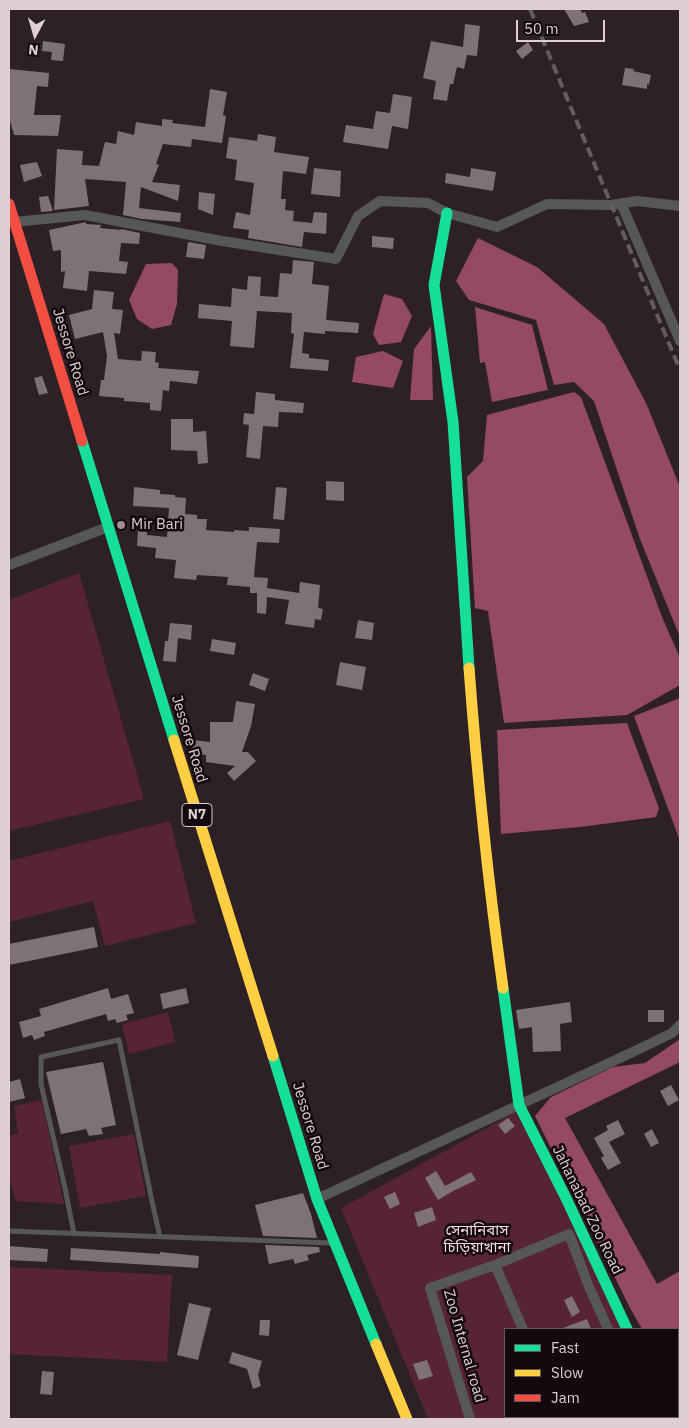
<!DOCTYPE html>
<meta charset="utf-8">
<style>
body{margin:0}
#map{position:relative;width:689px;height:1428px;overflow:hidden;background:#2e2125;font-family:"IBM Plex Sans",sans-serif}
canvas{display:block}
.frame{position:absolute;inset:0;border:10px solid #dfced3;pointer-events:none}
.legend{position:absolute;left:504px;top:1328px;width:175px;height:90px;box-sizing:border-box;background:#140a0d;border:1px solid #65585c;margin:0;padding:6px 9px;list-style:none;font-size:15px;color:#dfced3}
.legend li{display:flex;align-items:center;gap:10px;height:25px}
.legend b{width:25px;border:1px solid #65585c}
.north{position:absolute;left:10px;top:10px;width:50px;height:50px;-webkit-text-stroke:4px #140a0d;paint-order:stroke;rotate:186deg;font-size:14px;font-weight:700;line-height:20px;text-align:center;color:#dfced3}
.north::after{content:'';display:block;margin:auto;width:18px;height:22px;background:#dfced3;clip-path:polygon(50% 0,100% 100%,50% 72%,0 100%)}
.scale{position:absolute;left:516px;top:20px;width:89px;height:22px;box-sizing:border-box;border:2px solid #dfced3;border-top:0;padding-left:6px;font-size:15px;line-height:18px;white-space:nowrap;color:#dfced3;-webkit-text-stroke:4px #140a0d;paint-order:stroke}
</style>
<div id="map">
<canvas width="689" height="1428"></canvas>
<div class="frame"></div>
<ul class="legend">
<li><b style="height:6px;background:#16e098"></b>Fast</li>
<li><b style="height:6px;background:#ffcf43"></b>Slow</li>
<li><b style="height:6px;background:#f24e42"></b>Jam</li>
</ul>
<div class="north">N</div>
<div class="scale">50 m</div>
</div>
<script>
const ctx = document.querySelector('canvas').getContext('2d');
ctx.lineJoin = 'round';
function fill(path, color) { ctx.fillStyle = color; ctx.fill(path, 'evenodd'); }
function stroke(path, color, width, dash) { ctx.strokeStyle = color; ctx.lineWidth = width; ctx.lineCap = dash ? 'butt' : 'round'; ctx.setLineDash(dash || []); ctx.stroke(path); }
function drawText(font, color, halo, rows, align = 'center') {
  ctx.font = font + ' "IBM Plex Sans","Noto Sans Bengali",sans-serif'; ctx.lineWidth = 5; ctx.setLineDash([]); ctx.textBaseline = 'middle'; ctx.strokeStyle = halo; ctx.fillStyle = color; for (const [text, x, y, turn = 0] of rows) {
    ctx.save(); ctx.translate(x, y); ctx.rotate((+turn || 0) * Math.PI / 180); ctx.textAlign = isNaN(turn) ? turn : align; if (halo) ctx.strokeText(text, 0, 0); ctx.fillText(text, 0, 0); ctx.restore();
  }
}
const green = new Path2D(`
 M79,573L144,799L9,831V600Z
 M170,821L196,923L105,946L93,901L9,922V861Z
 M168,1012L175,1042L129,1054L122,1024Z
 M42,1100L64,1204L16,1201L9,1177V1136L18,1133L14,1106Z
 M516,1112L631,1329H505V1417H677L678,1419H428L341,1208Z
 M134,1134L146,1196L80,1208L69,1146Z
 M9,1267L172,1275L167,1362L9,1354Z`);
const water = new Path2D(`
 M478,238L537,267L604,324L646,403L680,487V637L640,539L594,401L574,382L554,385L536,320L469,300L456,281Z
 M172,263L178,270L177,304L171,325L152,329L137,319L129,300L146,264Z
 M384,294L402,299L412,316L401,342L379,345L373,334Z
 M475,307L532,325L548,390L492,402L485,362L480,363Z
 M431,326L433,400H410L414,349Z
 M383,351L403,361L393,388L352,382L356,357Z
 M574,392L581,397L662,617L680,658V685L627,715L504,723L488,611L475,608L467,477L483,461L487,415Z
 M680,698V841L634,716Z
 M627,723L659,808L656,817L580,827L501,834L497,730Z
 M680,1039V1062L565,1118L657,1284L680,1271V1397L678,1393V1329H642L630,1308L535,1116L551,1097L613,1067L645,1063Z`);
const building = new Path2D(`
 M564,9H580L582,13L585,12L589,22L574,26Z
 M465,24L480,26L477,56L467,55L464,69L457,67L453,84H450L447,101L433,99L436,81L423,78L431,41L463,47Z
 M43,41L65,44L63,61L51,60L52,52L42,51Z
 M528,42L533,50L522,59L516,51Z
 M625,68L634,69L633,71L651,75L649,85L647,84V89L622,85Z
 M9,69L49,73L48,87L37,86L34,115H61L58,136L14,135L9,117Z
 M210,89L227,92L223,115L226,116L222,143L192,139L191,147L163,144L156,164L159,165L152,182L180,185L178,201L141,187L139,208L181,213L180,222L142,219L123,215L126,182L85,179L89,206L54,210L57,149L83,151L82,165L99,166L105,142L116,144L118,131L134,135L136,122L162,126V119L173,120L172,123L205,127Z
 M393,94L412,97L408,129L392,126L388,149L343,142L346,125L373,129L376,111L390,113Z
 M258,134L276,137L274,152L309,157L306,174L283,171L281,199H286L285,210L294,211L293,221L312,223L314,212L327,213L326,234L304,232L302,247L248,238L249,230L233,228L236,212L250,215L254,183L235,180L237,160L226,158L229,137L257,141Z
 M37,162L42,176L24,182L20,165Z
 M314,168L341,171L340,197L311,194Z
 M471,168L496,172L493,191L445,183L446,173L470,177Z
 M199,192L215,194L213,215L198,209Z
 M48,196L53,211L41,212L39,197Z
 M86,222V224L101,225L100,228L121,230V229L140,233L139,244L121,243L119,261L128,262L126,274L89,271L87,291L63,288L65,271L61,272V250L53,251L49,230Z
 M372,236L394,238L393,249L372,247Z
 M188,242L206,245L204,259L186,257Z
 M293,260L314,262L312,284L329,286L326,320L359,323L358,333L325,331V334L304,332L302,353L309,354V358L329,360L328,371L290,368L294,334L291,333L292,313L257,311L254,348L230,346L232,321L198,318L199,304L231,307L232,288L247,290L248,276L261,277L260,296L278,297L280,273L292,274Z
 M94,290L114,292L112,309L123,310L120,334L114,333L118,359L141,361L142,351L156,352L155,362L159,363L158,368L199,371L197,384L170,381L169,391L163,390L161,411L150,410V403L124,401V398L99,396L101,380H104L107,356L103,332L75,339L69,315L92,309Z
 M42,376L48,393L39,395L34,378Z
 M256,392L275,394V400L304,403L303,413L279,412L278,427L263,426L260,459L246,457L249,425L243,424L244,413L254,414Z
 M171,419H193V432L206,431L208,463L198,464L197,451L171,450Z
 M326,481L344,482V501L326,500Z
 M134,487L160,490V494L175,495V497L186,498L185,514L197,515V519H207L206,530L234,532V530L249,531V527L280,529L279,543L257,542L254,577L268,578L267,588L299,593L300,582L320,585L318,608L323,609L321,620L315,619L314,628L285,624L289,600L267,597L266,614L257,613V593H250V587L227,585L228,577L197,575L196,580L174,578L176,560L155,558L156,548L137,546L138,531L147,532V535L167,537L169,508L133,506Z
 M276,487L287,488L284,520L273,519Z
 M358,620L374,623L372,640L355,638Z
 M170,623L192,625L191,640L178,638L176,662L163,661L165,641H168Z
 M212,639L236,643L234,655L210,651Z
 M340,662L366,667L362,690L336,685Z
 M253,673L269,679L265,691L249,685Z
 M236,701L255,704L251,726L242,752H248L256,761L234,781L227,773L235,766L206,762V755L192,754L193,740L210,742V722H233Z
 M94,927L98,947L9,965V944Z
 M108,988L111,999L128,994L134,1013L126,1015L128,1020L117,1023L115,1019L108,1021L106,1014L44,1032L45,1036L34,1040L32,1035L23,1038L19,1022L41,1016L39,1009Z
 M186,988L189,1003L163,1009L160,994Z
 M570,1002L572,1022L560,1024L561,1051L533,1052L532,1027L519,1029L516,1010Z
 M648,1010H664V1022H648Z
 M103,1062L116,1125L101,1128L103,1134L89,1136L86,1129L61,1134L46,1072Z
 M20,1079L25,1098L9,1102V1082Z
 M671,1085L679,1100L668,1106L660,1091Z
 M508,1118L515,1126L505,1134L498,1125Z
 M618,1120L625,1134L609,1142L621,1163L608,1170L601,1158L604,1156L594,1138L608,1130L606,1126Z
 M652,1129L659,1143L651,1147L644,1134Z
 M436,1171L445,1186L471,1172L476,1180L455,1190L438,1200L425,1178Z
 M395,1192L400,1204L390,1209L384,1197Z
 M303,1193L311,1214L317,1238L263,1236L255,1205Z
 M432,1207L436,1220L418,1227L414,1213Z
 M265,1245L319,1247L320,1252L307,1255L309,1260L295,1264L293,1259L269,1264Z
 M9,1246L48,1249L47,1262L9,1260Z
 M71,1248L160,1254V1252L199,1256L198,1268L70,1260Z
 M572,1296L580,1312L572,1317L564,1300Z
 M189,1303L211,1308L198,1360L177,1355Z
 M587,1319L591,1329H563V1328Z
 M260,1320H270L269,1336L259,1335Z
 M232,1352L262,1361L258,1375L261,1386L253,1389L247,1369L229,1363Z
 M427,1360L433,1376L419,1380L413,1364Z
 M42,1371L54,1372L52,1395L40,1394Z`);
const lane = new Path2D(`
 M9,1231L330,1243
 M74,1234L65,1188L41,1084V1057L119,1040L153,1206L160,1237`);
const street = new Path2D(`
 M621,203L680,341
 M14,222L85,215L222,241L336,259L358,216L380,201L428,203L447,213L497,227L547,204L611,205L637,201L680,206
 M9,565L108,527
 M317,1199L637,1050L672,1033L680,1025
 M495,1265L523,1329
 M562,1417L563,1419
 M667,1417L668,1419
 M470,1419L430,1288L495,1265L569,1234L589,1287L608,1329
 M637,1419L643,1417`);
const fast = new Path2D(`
 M447,213L434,285L453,422L469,668
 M82,441L174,740
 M503,988L519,1105L566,1198L627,1329
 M273,1056L317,1199L376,1344`);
const slow = new Path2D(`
 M469,668C477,775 488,881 503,988
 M174,740L273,1056
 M376,1344L407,1419`);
const jam = new Path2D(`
 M9,204L82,441`);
const rail = new Path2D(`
 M530,9L680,370`);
const markers = [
 [121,525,5,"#a19196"]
];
const shields = [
 [197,815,30]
];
const shieldNames = [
 ["N7",197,815]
];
const streetNames = [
 ["Jessore Road",70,352,73],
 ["Jessore Road",189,739,73],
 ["Jessore Road",310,1126,73],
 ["Jahanabad Zoo Road",587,1210,64],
 ["Zoo Internal road",464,1346,74]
];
const poiNames = [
 ["Mir Bari",131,525]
];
const parkNames = [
 ["সেনানিবাস",477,1231],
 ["চিড়িয়াখানা",477,1248]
];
fill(green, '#572336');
fill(water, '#944965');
fill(building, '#7e7275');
stroke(lane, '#565758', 5);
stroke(street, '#565758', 10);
stroke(fast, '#16e098', 11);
stroke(slow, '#ffcf43', 11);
stroke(jam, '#f24e42', 11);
stroke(rail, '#625e60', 4, [10, 5]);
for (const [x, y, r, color] of markers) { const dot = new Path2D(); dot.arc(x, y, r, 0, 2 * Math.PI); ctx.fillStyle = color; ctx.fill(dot); stroke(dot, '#140a0d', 2); }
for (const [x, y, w] of shields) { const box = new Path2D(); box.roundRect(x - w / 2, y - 11.5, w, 23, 4); ctx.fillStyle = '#140a0d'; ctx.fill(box); stroke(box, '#dfced3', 1); }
drawText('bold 14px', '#dfced3', null, shieldNames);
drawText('15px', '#dfced3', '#140a0d', streetNames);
drawText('15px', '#dfced3', '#140a0d', poiNames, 'left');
drawText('15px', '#f3dbe2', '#140a0d', parkNames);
</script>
